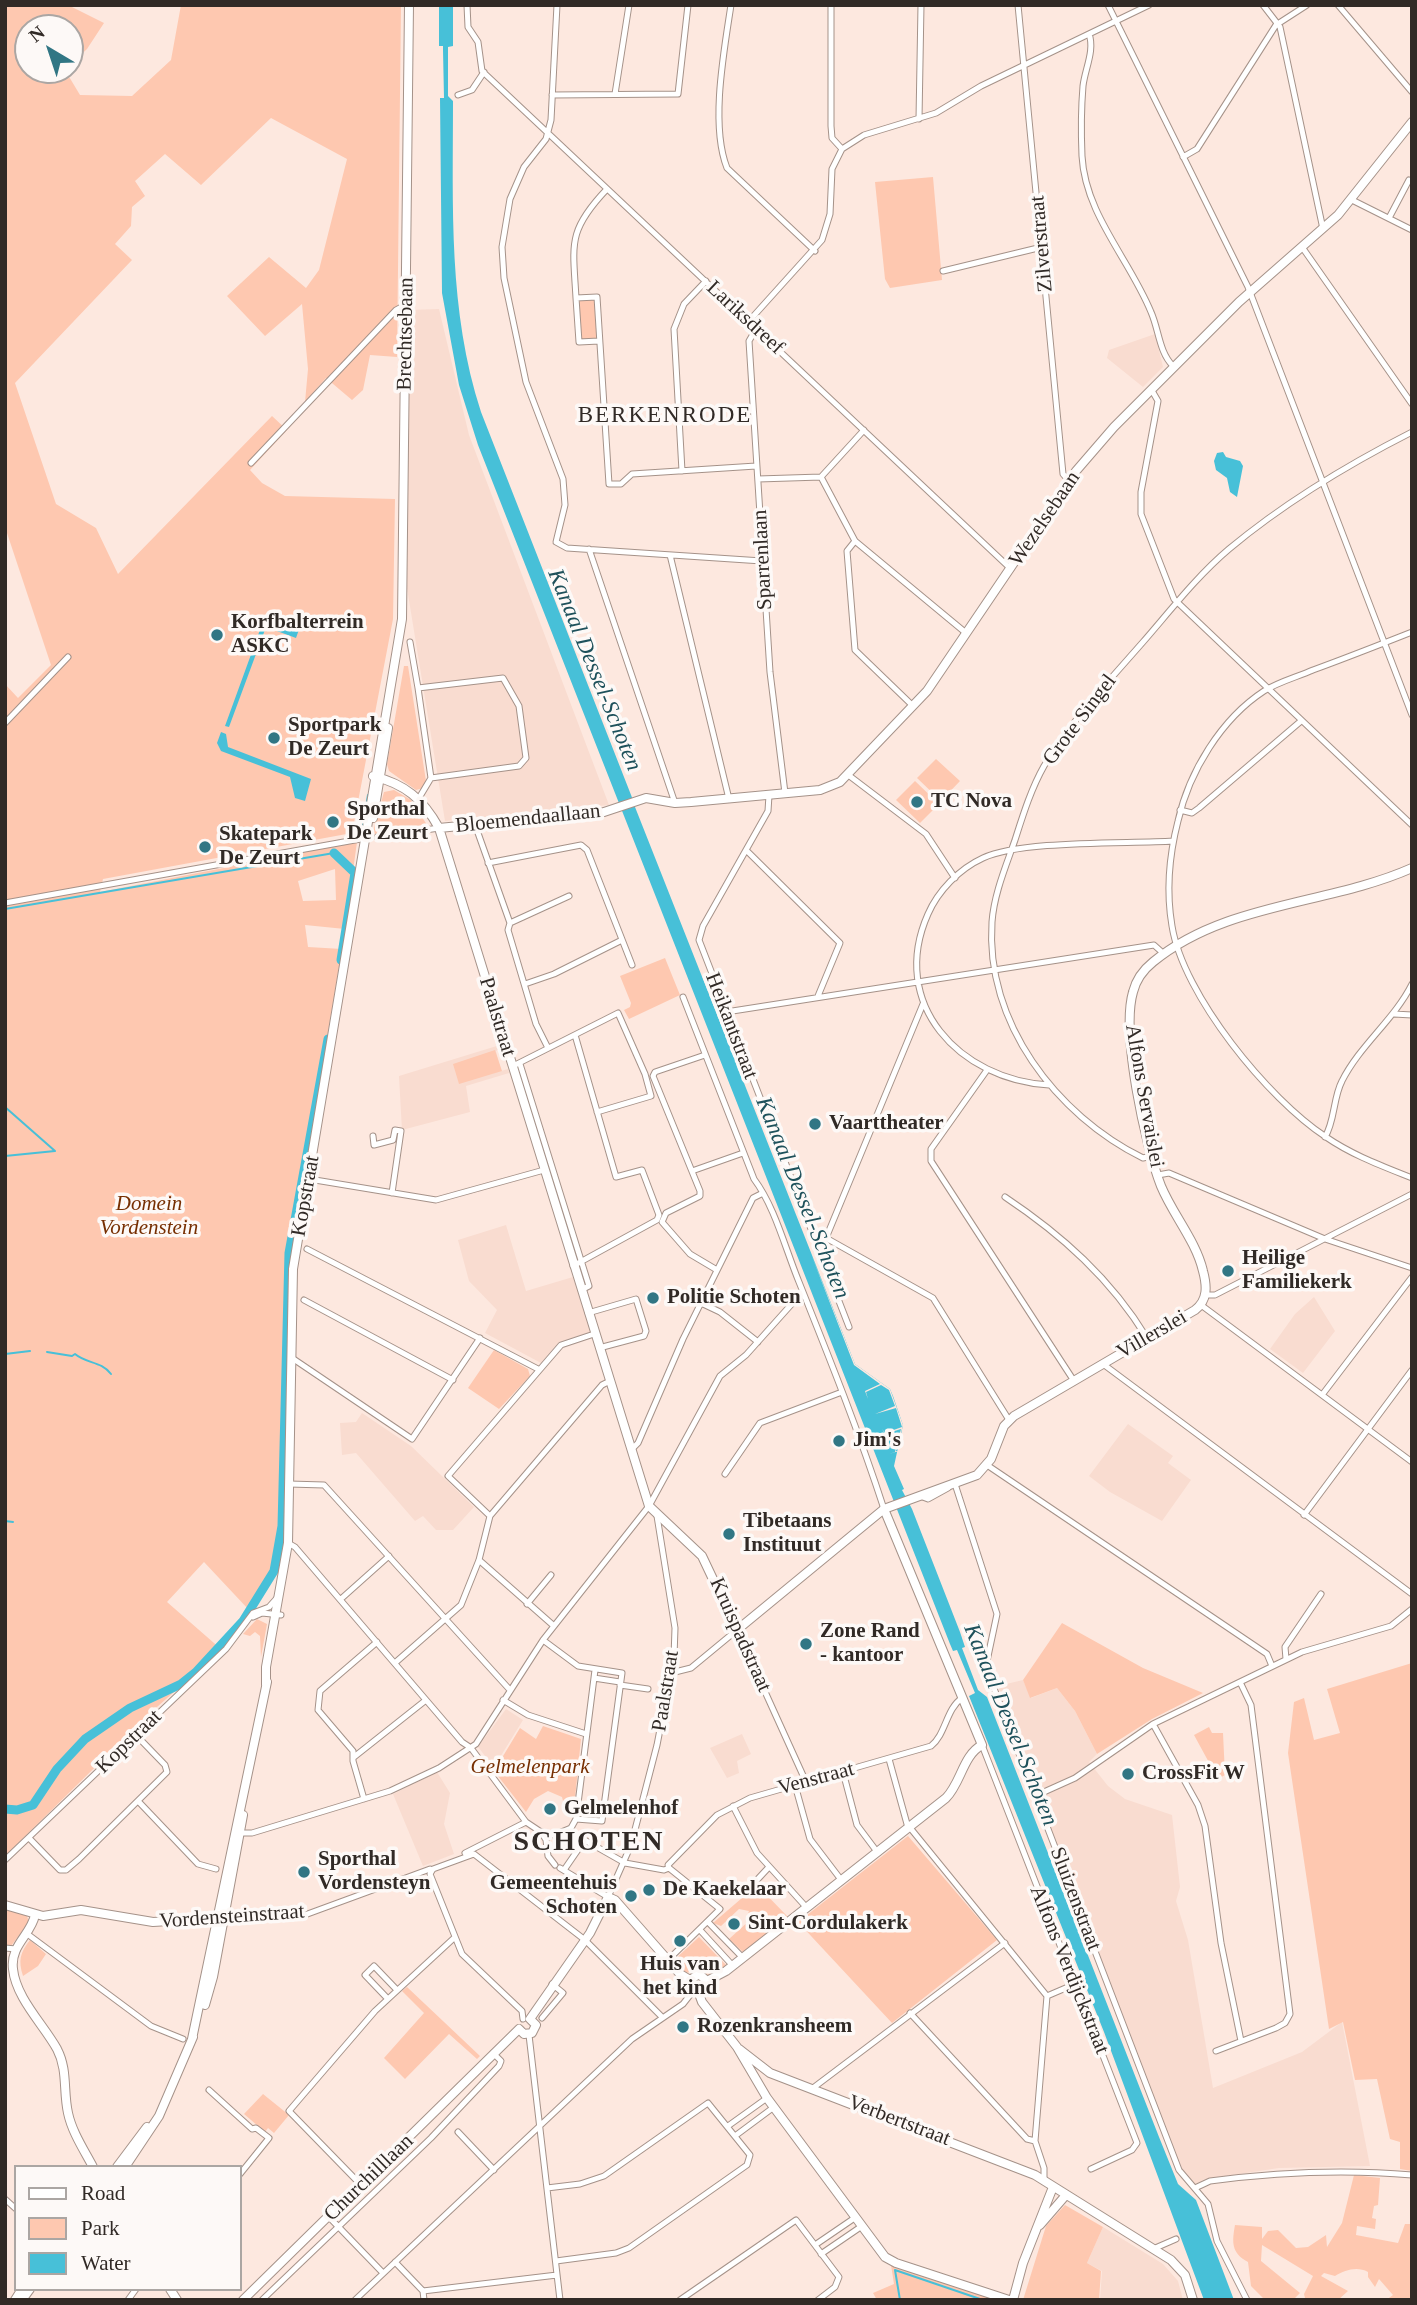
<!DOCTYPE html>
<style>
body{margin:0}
#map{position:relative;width:1417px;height:2305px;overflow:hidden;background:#fde8df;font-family:Georgia,serif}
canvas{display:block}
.frame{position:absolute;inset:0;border:7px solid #312a26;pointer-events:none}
.legend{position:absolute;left:14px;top:2165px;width:228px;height:126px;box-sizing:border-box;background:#fdf9f7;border:2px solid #aba6a3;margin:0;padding:9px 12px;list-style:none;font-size:21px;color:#312a26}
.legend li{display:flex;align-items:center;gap:14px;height:35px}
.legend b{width:35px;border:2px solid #aba6a3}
.north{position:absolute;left:14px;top:14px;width:70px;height:70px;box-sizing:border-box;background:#fdf9f7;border:2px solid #aba6a3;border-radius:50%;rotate:321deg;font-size:19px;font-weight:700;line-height:28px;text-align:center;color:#312a26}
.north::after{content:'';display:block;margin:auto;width:24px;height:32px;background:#317684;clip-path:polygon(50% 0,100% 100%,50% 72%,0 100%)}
</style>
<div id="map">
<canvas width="1417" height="2305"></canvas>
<div class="frame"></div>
<ul class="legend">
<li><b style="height:9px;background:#fff"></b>Road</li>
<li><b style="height:19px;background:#fec8b0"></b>Park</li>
<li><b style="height:19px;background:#47c0d8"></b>Water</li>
</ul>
<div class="north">N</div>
</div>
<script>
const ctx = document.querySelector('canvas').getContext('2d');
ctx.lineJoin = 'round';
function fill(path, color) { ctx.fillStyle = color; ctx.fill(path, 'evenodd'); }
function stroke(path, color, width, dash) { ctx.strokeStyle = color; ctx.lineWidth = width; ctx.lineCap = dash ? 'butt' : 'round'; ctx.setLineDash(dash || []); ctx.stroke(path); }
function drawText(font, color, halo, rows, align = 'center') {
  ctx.font = font + ' Georgia,serif'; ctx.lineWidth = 7; ctx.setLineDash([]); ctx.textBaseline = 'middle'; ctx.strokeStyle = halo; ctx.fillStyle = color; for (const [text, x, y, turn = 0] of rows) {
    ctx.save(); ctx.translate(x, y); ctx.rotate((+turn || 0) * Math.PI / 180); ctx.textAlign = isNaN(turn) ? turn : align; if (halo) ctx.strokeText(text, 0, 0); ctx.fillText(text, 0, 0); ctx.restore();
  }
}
const built = new Path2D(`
 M439,309L469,435L609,805L445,821L407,588L409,310Z
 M1155,334L1163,367L1143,387L1107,358L1109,350Z
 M500,1045L501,1048L496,1051L501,1071L508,1069L509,1073L466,1086L470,1112L402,1130L399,1076Z
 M506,1225L526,1291L573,1277L591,1332L559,1342L541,1363L485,1333L497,1310L469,1281L458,1240Z
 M1314,1297L1335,1331L1303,1373L1270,1349L1295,1314Z
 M362,1413L411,1446L474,1507L453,1530H436L423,1516L415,1521L356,1453L342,1455L340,1423L356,1422Z
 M1128,1424L1173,1456L1168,1463L1191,1480L1162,1521L1110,1492L1089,1476Z
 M1023,1680L1031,1698L1057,1688L1075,1711L1097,1754L1089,1762L1108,1786L1125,1799L1172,1815L1180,1887L1176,1901L1188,1940L1213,2088L1302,2052L1342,2022L1370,2166L1279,2168L1206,2179L1191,2186L1178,2169L998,1686Z
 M506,1709L523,1720L494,1767L478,1747Z
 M742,1734L751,1754L737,1761L739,1773L727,1778L710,1748Z
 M437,1772L450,1793L444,1824L454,1854L423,1866L393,1794Z
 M1103,2227L1163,2264L1178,2281L1183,2300H1100L1102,2271L1087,2263Z`);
const green = new Path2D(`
 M5,5H68L104,23L87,49L70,65V28H28V70H65L80,95L132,96L171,60L181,5H401L397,357L370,355L363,390L352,400L326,378L305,402L308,369L302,304L265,336L227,296L269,257L306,288L319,270L347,159L271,118L201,185L165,154L135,181L145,196L132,207L131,226L115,244L132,260L15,383L56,504L96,528L118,574L272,416L287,430L250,470L262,483L285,496L395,499L393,619L352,833L103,879L100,892L357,842L345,929L305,925L308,947L342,949L291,1253L282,1568L249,1610L204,1562L167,1602L222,1650L149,1714L5,1856V684L18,698L51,665L5,527ZM335,869L336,900L303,901L298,881Z
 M933,177L942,280L890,288L885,279L875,182Z
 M595,299L598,338L597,340L580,339L578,300Z
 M404,666H408L426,781L423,788L416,790L389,771L387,764Z
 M936,759L960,781L941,801L917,778Z
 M915,781L939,804L920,823L896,800Z
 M394,790L411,800L429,828L372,835L384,792Z
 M665,958L680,995L629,1019L624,1010L630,1007L631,1003L620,976Z
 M495,1050L502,1071L459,1084L453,1064Z
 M494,1350L528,1369L530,1376L499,1409L468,1388Z
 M257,1619L267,1624L261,1657L260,1636L255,1632L250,1636L243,1634Z
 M1062,1623L1143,1668L1203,1693L1152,1719L1097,1754L1075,1711L1057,1688L1030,1698L1023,1680Z
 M1412,1663V2171L1400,2169V2142L1390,2139L1377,2079L1355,2080L1343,2022L1329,2029L1288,1753L1294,1702L1304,1698L1314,1740L1340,1733L1327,1689Z
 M543,1726L581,1739L574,1808L564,1805L562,1797L548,1791L534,1799L526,1812L494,1771L520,1728L536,1739Z
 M1209,1727L1212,1733H1223L1225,1775L1218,1779L1194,1735Z
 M908,1836L997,1940L892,2023L798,1922Z
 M757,1885L788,1917L743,1952L729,1939L750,1920L747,1916L749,1911L739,1909L721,1926L713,1923Z
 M5,1909L27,1916L29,1922L11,1946H5Z
 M699,1937L726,1965L717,1973L708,1975L701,1970L685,1973L673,1961Z
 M30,1940L46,1954L38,1966L23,1976C18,1960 20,1953 30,1940Z
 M407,1987L480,2056L477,2059L449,2034L405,2079L384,2058L424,2013L402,1991Z
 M263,2094L289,2115L274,2133L268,2128L265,2132L244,2114Z
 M1354,2175L1380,2178L1378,2205L1374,2206L1372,2218L1376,2219L1375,2229L1357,2226L1356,2235L1398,2243L1405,2224H1411L1412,2211V2299L1386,2300L1393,2295L1379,2279L1375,2287L1368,2277V2272C1357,2266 1345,2270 1335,2276L1324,2273L1321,2276L1348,2291L1338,2300L1305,2298L1304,2294L1313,2276L1262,2245L1261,2261L1300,2293L1293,2300H1265L1251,2286L1248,2262C1231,2253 1232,2242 1235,2225L1262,2227V2239L1268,2231L1278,2230L1296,2248L1308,2247L1326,2235L1327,2247L1342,2223Z
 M1065,2205L1103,2227L1087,2263L1101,2271L1099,2300H1023L1046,2226Z
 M891,2265L997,2300H877L873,2293L894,2284Z`);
const water = new Path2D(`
 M439,5H453V46L448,47V96L453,101C453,207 448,310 481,412L633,800L629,802L635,807L855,1364L890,1389L893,1396L903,1425L894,1466L904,1489L902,1490L912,1509L960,1632L965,1647L962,1648L978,1690L987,1697L1159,2137L1178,2184L1196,2200L1234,2300H1204L1104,2032L969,1696L975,1693L957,1650L953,1651L950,1644L478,445L459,385L442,293L440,98H444L443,50V46H439Z
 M1223,452L1226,457L1240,461L1243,466L1237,497L1230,492L1227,478L1216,470L1214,461L1217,453Z
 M265,616L302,621L296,638L266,627L229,727L225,726Z
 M221,732L226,734L228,747L311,779L305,801L295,798L290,777L221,751L217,743Z`);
const pier = new Path2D(`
 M811,1254L855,1364L890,1389L903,1425L896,1451H899L889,1454L895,1452L901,1429L885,1434L882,1429L885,1433L902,1427L896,1408L875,1414L895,1406L889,1390L881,1385L866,1392L868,1399L865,1391L880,1384L854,1365Z`);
const stream = new Path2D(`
 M362,830L368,795
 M5,909L334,853
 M5,1107L55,1151L5,1156
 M47,1352L72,1356L75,1354C87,1364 101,1361 111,1374
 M5,1354L30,1351
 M5,1521L13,1522
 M900,2300L895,2270L983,2300`);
const river = new Path2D(`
 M334,853L355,873L341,960
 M5,1809L17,1810L33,1805L57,1769L85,1739L130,1708L181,1684L196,1672L243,1621L274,1571L282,1526L289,1253L328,1039`);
const street = new Path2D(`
 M467,5L468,27L478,42L482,71L1011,569
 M557,5L551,120L546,139L524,167L510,199L502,247L504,278L526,382L563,479L565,505L556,542L567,548L762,561
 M731,5C724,51 710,125 727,168L815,251
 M831,5V126L832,138L842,149
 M1018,5L1063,474L1070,482
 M1108,5L1248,287L1412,715
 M1263,5L1280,27L1323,229
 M1338,5L1412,92
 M1089,34C1095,50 1085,69 1083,86C1081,110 1081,133 1082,156C1085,214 1130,260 1151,312C1159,330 1159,352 1173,366
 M615,94L629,5
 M458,95L472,90L484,72
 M552,95L678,94L688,5
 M919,119L921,5
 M1183,157L1197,149L1276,25L1307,5
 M1350,199L1412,230
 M1389,218L1409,180
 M1302,247L1412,404
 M943,271L1042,247
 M576,298C573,244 567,231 607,189
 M749,321L822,240L830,214L832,169L842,149L864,135L936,113L981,86L1149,5
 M756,329L749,341L770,672L785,793
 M599,341L579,342L576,298L597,297L609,484H621L632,474L756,466
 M1151,389L1158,401L1141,492V514L1174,599L1412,825
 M251,463L396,310L407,304
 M682,471L674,329L684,304L706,281
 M821,477L855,541L966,633
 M758,479L821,477L864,430
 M855,541L847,551L855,650L912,705
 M589,549L675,803
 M670,555L729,799
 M1412,632C1379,645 1346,658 1313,670C1297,677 1278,682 1264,691C1221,719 1189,772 1178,821C1169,856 1166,891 1172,926C1183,995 1268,1099 1326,1137C1352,1155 1382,1166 1412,1178
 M410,642L418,688
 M5,723L68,657
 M847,774L926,834L955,878
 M769,795L768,811L703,926L699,940L849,1327
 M419,798L431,778L418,688L503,678L519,706L526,758L519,766L431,778
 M1180,810L1192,813L1199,808L1301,721
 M478,833L510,923L508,930L536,1024L548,1048
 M377,837L439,828
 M746,850L840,943L818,996
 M488,863L581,845L587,850L632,965
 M5,903L366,838
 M510,923L569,896
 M525,984L554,974L622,940
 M683,997L754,1179C775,1207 785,1248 799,1282C829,1357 859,1432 884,1509
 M726,1012L1154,945L1164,954
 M1394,1014L1412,1015
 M705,1055L655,1072L653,1076L700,1191V1196L666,1213L662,1222L690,1254L717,1270
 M520,1064L589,1286L581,1290
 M513,1066L618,1013L645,1074L651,1096L597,1112
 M987,1070L931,1149V1161L1074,1381
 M1049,1085C960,1080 888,1004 928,914C938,891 959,869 983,858C1022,840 1125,844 1173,841
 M373,1136L374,1145L393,1140L395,1130L401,1131L392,1193
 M1325,1137C1335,1121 1333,1098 1342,1081C1360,1045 1394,1020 1412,984
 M1151,1156L1143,1158C1056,1115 985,1022 992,922C994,894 1006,866 1015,840C1023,815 1031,789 1044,766C1071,721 1108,682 1143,642C1170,611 1197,576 1229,549C1283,504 1349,464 1412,432
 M692,1171L743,1153
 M1158,1175L1169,1173L1325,1239L1412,1268
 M309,1179L436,1200L544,1170
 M1005,1197C1062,1235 1111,1279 1147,1338
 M826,1238L923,1004
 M816,1240L826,1238L933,1298L1009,1420
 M307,1249L538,1369
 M573,1266L657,1220L659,1215L642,1170L616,1177L575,1035
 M1206,1295H1215L1412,1194
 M304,1300L453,1380
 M701,1303L720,1312L758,1342
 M1201,1305L1412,1462
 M588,1313L636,1299L646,1331L644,1336L599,1348
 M292,1358L412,1439L480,1338
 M1103,1364L1412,1594
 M1322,1395L1412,1277
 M631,1450L638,1443L683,1339L753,1198L761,1194
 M987,1465L1267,1654L1272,1666
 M725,1474L760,1423L842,1392
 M289,1484L324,1485L510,1690
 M955,1484L997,1614L987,1661L990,1678L1179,2170L1208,2204L1217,2241L1247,2300
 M920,1496L928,1499L948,1488
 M1304,1515L1412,1370
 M490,1516L448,1476L561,1345L594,1334
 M490,1516L602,1385L608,1382
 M288,1543L295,1547L462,1742L471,1748L526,1822L541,1832L546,1840L548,1856L555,1865
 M479,1560L554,1626
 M342,1598L389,1556
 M527,1604L551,1575
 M253,1617L262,1613L281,1615
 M543,1640L578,1666L622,1673L602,1821L576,1819
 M1286,1659L1285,1647L1321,1594
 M396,1662L461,1605L479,1560L490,1516
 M671,1673L691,1668L737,1630L806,1782
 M594,1678L620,1682
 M620,1685L648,1689
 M503,1700L528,1715L586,1734
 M1153,1724L1198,1805L1205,1826L1221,1943L1241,2041
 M982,1745L1137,2143L1132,2150L1091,2169
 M354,1757L426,1700
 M889,1759L907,1824L1047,1996L1035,2141L1044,2168V2179
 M843,1772L857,1825L878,1853
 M795,1785L810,1839L842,1881
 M1035,1796L1075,1778L1153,1724L1302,1652L1391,1626L1412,1609
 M364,1799L353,1761V1751L318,1710L320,1691L377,1642
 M138,1801L198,1864L216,1869
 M733,1806L757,1853L807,1908
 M541,1832L554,1835L571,1828L576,1819L595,1670
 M239,1833H252L390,1791L439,1768L476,1744L543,1640L649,1506L720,1376L746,1355L798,1297L804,1295
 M29,1838L60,1870H66L79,1859L167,1772L165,1765L136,1735
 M581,1838L625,1863L664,1870L669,1868L720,1909L668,1960
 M465,1853L526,1822
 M5,1860L226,1649L253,1613L269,1607L277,1598
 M560,1868L608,1897L631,1845L657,1745L674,1657L675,1628L657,1516
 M669,1868L668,1865L717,1815L750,1798L931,1746C946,1734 946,1709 962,1698
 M564,1870L584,1841
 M756,1881L769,1867
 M223,1917L302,1916L430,1869
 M708,1922L743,1958
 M700,1930L733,1966
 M26,1933L151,2026L183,2039
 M5,1948L16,1949
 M1047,1996L1075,1984
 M387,1998L365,1975L374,1966L397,1990
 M910,2013L1027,2139L1035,2141
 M542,2018L563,1993L552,1984
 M523,2019L522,2011L462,1954L430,1874L433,1869L474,1854L585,1940L662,2017
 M529,2035L560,2300
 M1216,2051L1276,2028L1285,2023L1290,2014L1251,1705L1240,1682
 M813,2088L1005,1943
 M209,2090L252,2129L256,2128L269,2138L240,2174
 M728,2126L767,2098
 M458,2132L494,2170
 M735,2136L774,2107
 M362,2186L289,2111L375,2011L454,1938
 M547,2188L580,2184L604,2176L708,2103L750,2155L747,2165L629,2248L616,2253L556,2261
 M1195,2188L1210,2181C1278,2172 1343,2169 1412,2175
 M5,2199L16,2209
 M329,2217L383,2273
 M815,2245L856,2217
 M1153,2249L1176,2239
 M821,2254L862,2226
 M395,2262L423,2291L424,2300
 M423,2291L557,2275
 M128,2300L136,2289
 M262,2300L431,2138L499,2066L501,2061L493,2053
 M355,2300L632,2039L683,2004L694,1990
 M680,2300L796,2220L839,2277L835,2287L818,2300`);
const secondary = new Path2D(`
 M373,776C405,784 423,799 439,828L649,1506L702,1556L737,1630L884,1509L977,1475L991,1459L1004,1426L1014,1416L1195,1310C1208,1300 1207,1286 1203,1271C1196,1241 1173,1215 1161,1186C1145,1145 1121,1033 1133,992C1136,980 1143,970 1153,962C1226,902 1329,905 1412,868
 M373,818L388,728
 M439,828L604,812L646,798L675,803L691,802L820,790L840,782L927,691L1076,471L1114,427L1239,302L1338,215L1412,122
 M266,1685V1667L288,1543L293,1269L402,619L409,5
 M5,1905L43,1916L81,1910L153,1922L219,1918
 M35,1915C31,1935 10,1945 13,1969C16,1998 43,2024 57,2049C68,2070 63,2091 68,2113C72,2132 84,2150 93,2167
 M690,1980L699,1974L707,1981
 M707,1981L726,1971L946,1798C961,1783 963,1755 982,1745L884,1509
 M205,2005L213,1977L243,1815
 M530,2019L590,1933L608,1897L615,1900L680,1974L690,1980L692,1988L698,1991L702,2002L737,2047L767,2098L885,2257L896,2263L1009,2300
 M519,2029L524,2034L532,2033L536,2025L530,2019
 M192,2039L267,1682
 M739,2049L770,2073L1035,2175L1171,2260L1185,2275L1193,2300
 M117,2167L147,2127
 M125,2167L159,2116L193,2037
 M1040,2225L1066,2195
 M170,2289L177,2300
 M15,2300L22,2289
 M22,2300L30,2289
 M243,2300L519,2029
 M1013,2300L1023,2263L1053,2187`);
const markers = [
 [217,635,7,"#317684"],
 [274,738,7,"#317684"],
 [917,802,7,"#317684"],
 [333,822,7,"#317684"],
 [205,847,7,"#317684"],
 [815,1124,7,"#317684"],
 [1228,1271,7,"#317684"],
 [653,1298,7,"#317684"],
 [839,1441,7,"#317684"],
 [729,1534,7,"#317684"],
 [806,1644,7,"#317684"],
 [1128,1774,7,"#317684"],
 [550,1809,7,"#317684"],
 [304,1872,7,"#317684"],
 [649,1890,7,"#317684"],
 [631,1896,7,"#317684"],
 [734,1924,7,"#317684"],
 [680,1941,7,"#317684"],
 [683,2027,7,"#317684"]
];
const streetNames = [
 ["Zilverstraat",1042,244,-95],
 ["Lariksdreef",745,318,43],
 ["Brechtsebaan",406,334,-89],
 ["Wezelsebaan",1045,519,-56],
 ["Sparrenlaan",763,560,-93],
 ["Grote Singel",1080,720,-53],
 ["Bloemendaallaan",528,819,-6],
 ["Paalstraat",497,1017,73],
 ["Heikantstraat",731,1026,69],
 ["Alfons Servaislei",1144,1096,80],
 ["Kopstraat",306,1196,-80],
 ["Villerslei",1152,1335,-30],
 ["Kruispadstraat",740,1635,66],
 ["Paalstraat",666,1691,-81],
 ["Kopstraat",129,1742,-44],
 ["Venstraat",816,1779,-15],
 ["Sluizenstraat",1075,1899,69],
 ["Vordensteinstraat",232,1917,-4],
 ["Alfons Verdijckstraat",1069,1970,68],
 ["Verbertstraat",899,2121,21],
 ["Churchilllaan",369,2178,-44]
];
const poiNames = [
 ["Korfbalterrein",231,623],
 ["ASKC",231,647],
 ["Sportpark",288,726],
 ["De Zeurt",288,750],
 ["TC Nova",931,802],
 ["Sporthal",347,810],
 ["De Zeurt",347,834],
 ["Skatepark",219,835],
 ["De Zeurt",219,859],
 ["Vaarttheater",829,1124],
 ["Heilige",1242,1259],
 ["Familiekerk",1242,1283],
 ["Politie Schoten",667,1298],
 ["Jim's",853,1441],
 ["Tibetaans",743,1522],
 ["Instituut",743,1546],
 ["Zone Rand",820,1632],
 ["- kantoor",820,1656],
 ["CrossFit W",1142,1774],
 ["Gelmelenhof",564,1809],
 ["Sporthal",318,1860],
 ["Vordensteyn",318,1884],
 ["Gemeentehuis",617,1884,"right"],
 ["Schoten",617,1908,"right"],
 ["De Kaekelaar",663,1890],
 ["Sint-Cordulakerk",748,1924],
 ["Huis van",680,1965,"center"],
 ["het kind",680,1989,"center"],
 ["Rozenkransheem",697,2027]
];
const parkNames = [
 ["Domein",149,1204],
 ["Vordenstein",149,1228],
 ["Gelmelenpark",530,1767]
];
const neighbourhoodNames = [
 ["BERKENRODE",665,416]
];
const waterNames = [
 ["Kanaal Dessel-Schoten",594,670,68],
 ["Kanaal Dessel-Schoten",802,1198,68],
 ["Kanaal Dessel-Schoten",1010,1725,68]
];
const districtNames = [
 ["SCHOTEN",589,1843]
];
fill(built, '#f9dcd0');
fill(green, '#fec8b0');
fill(water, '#47c0d8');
fill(pier, '#fde8df');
stroke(stream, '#47c0d8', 2);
stroke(river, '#47c0d8', 9);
stroke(street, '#a59289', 7);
stroke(secondary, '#a59289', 10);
stroke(street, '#fff', 5);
stroke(secondary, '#fff', 8);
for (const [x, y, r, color] of markers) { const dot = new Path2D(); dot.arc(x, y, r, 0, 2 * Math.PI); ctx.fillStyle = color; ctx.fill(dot); stroke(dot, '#fdf9f7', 2.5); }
drawText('21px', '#312a26', '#fdf9f7', streetNames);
drawText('bold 21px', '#312a26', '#fdf9f7', poiNames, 'left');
drawText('italic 21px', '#772f02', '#fdf9f7', parkNames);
ctx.letterSpacing = '2px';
drawText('23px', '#312a26', '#fdf9f7', neighbourhoodNames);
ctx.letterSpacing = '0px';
drawText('italic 23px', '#1e515b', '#fdf9f7', waterNames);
ctx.letterSpacing = '2px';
drawText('bold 28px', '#312a26', '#fdf9f7', districtNames);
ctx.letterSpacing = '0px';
</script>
